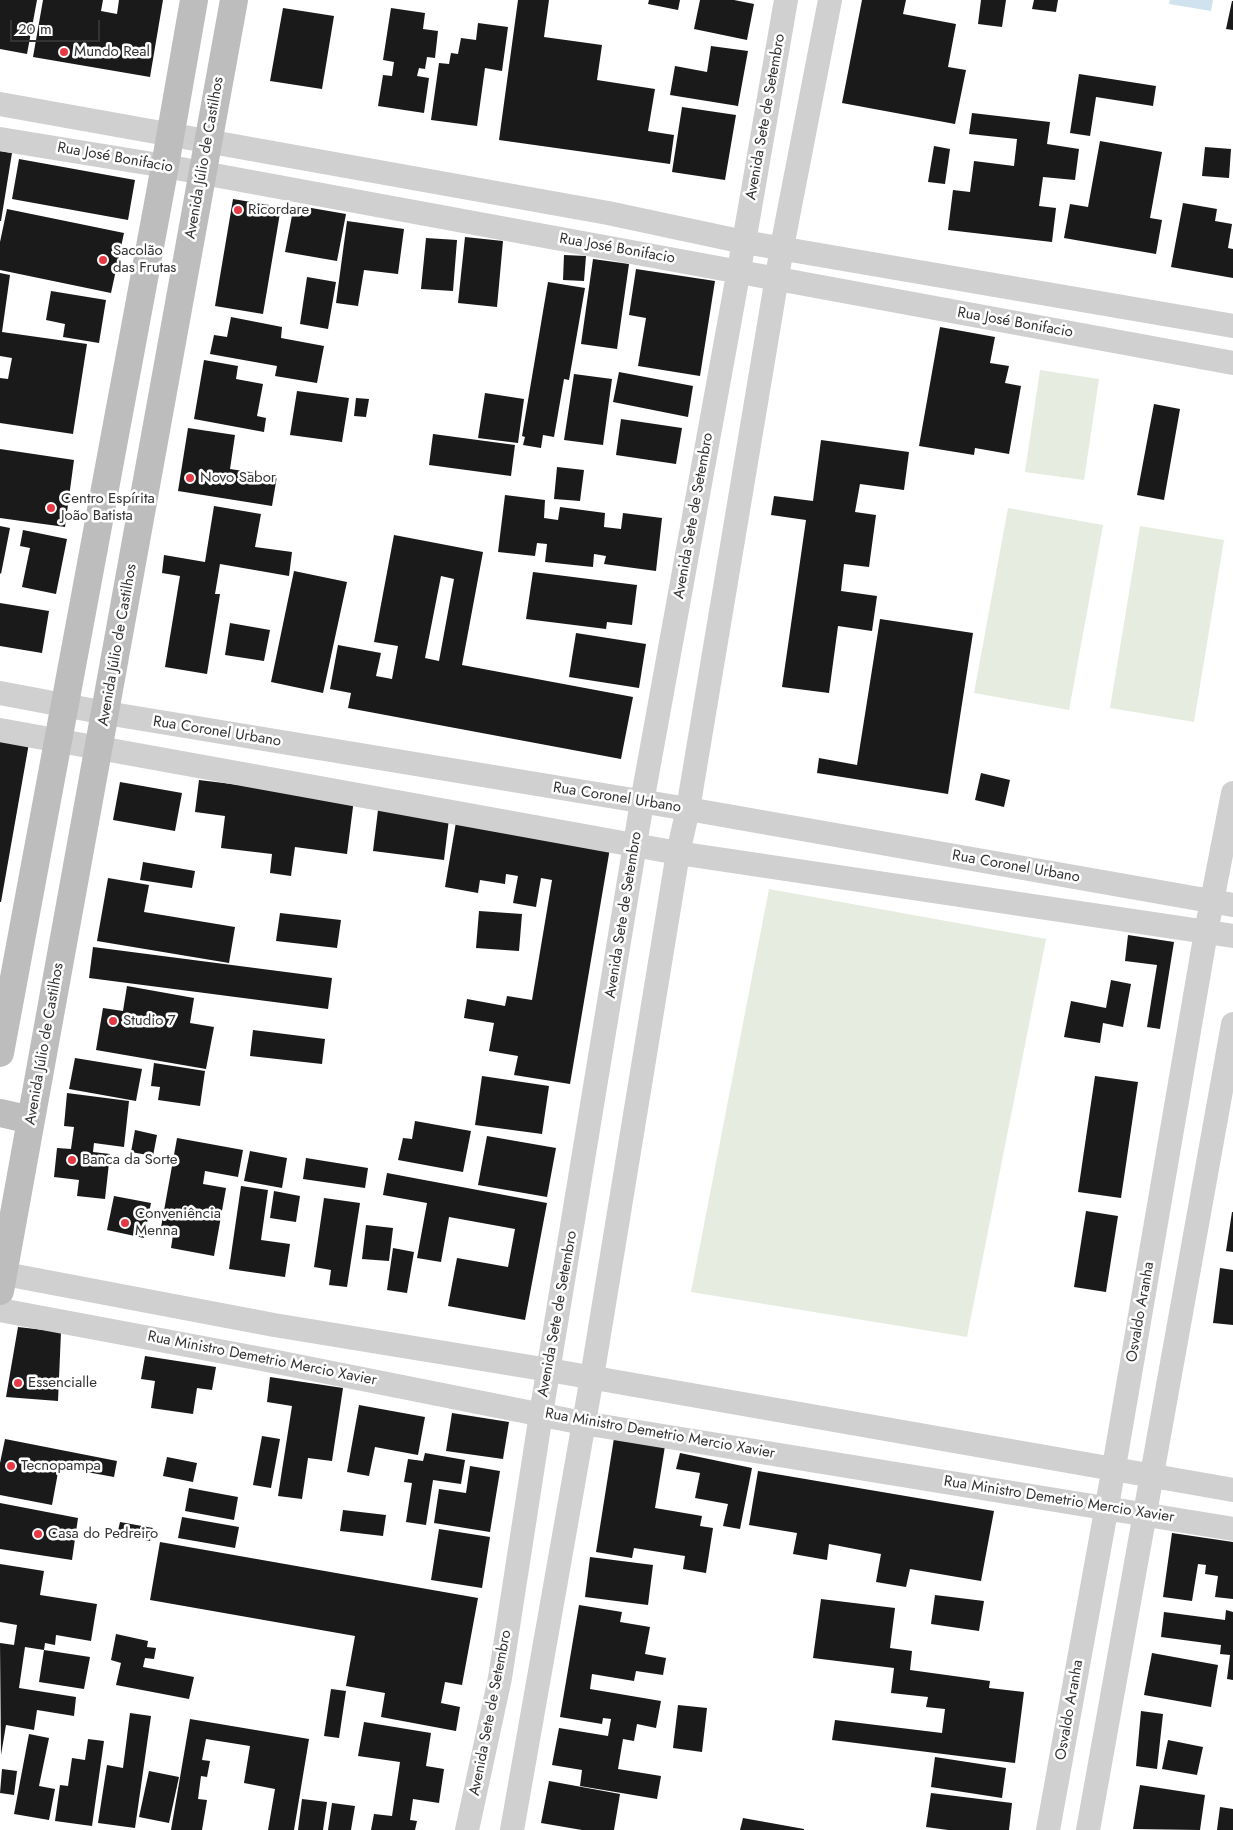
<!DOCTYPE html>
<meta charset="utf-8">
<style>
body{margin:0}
#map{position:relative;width:1233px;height:1830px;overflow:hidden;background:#fff;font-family:Jost,sans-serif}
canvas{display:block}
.scale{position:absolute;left:10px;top:20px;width:90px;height:22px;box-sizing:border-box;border:2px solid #333;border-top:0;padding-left:6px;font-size:15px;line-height:18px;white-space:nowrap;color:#333;-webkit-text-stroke:4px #fff;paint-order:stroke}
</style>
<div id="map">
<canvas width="1233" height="1830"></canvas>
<div class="scale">20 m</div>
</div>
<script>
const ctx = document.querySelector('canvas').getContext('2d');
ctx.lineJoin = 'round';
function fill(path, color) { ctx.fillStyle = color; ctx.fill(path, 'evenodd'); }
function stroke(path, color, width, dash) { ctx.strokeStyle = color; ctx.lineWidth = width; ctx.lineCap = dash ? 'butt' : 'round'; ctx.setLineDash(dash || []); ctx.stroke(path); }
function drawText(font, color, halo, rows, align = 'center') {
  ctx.font = font + ' Jost,sans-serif'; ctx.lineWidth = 5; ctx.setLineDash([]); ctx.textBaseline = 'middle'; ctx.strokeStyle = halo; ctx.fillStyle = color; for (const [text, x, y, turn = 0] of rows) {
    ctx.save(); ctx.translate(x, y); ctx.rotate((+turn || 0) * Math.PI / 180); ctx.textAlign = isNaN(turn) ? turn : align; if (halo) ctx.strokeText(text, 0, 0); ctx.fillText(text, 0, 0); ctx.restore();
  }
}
const green = new Path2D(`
 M1040,370L1099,379L1084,480L1025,472Z
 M1008,508L1103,525L1069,710L974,693Z
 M1140,526L1224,540L1194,722L1110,708Z
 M769,889L1046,939L967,1337L691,1292Z`);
const water = new Path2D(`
 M1170,0H1213L1211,11L1169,4Z`);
const building = new Path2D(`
 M0,0H37L27,54L0,49Z
 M43,0H103L101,11L117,14L119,0H163L150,77L33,57Z
 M518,0H549L544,37L602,45L597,80L655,89L648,131L674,135L670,164L499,140Z
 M649,0H680L678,10L648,4Z
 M700,0H734L754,4L747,40L694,29Z
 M862,0H906L903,14L956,24L948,67L966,70L955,124L842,103Z
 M981,0H1006L1002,27L978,24Z
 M1034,0H1058L1056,12L1032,9Z
 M1232,1H1233V30L1226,29Z
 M283,8L334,16L322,89L270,81Z
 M391,8L425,13L423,29L438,31L435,58L427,57L425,69L419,68L417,76L429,78L424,113L378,106L383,75L392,76L394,62L383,60Z
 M478,23L508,27L502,71L485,68L477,126L431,120L439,63L449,64L451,53L458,54L461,38L476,40Z
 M711,46L748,51L738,106L670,95L675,66L707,72Z
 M1079,74L1156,86L1153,106L1096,97L1090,136L1070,133Z
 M682,107L736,115L725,180L672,172Z
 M972,113L1050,122L1047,144L1079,149L1075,180L1043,177L1039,206L1056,208L1052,242L948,230L953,190L970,192L974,161L1014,166L1017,139L969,134Z
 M1100,141L1162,152L1150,218L1162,220L1156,254L1064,238L1070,204L1088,207Z
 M934,146L950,149L945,184L928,182Z
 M1205,147L1231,149L1229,178L1202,176Z
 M0,151L12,153L1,221H0Z
 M19,159L135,180L128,220L12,199Z
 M233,199L281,207L263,314L215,306Z
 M1183,203L1217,209L1215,221L1232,224L1228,248L1233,249V278L1171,267Z
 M294,205L346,214L337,261L285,252Z
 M7,209L124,233L111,293L0,270V242Z
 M347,221L404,229L398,274L364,270L358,306L336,303Z
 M465,237L503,241L497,307L458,303Z
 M426,238L457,240L453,291L421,289Z
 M564,255L586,256L584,281L563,280Z
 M593,259L629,264L617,349L581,344Z
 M636,269L715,281L700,376L638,366L646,318L629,315Z
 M0,273L10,275L2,332L87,344L73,434L0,423V378L8,379L12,358L0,356Z
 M307,277L336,282L328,329L300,324Z
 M548,282L585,288L569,380L564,379L554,437L543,435L541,448L523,445L525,437L522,436Z
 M51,291L106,300L99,343L63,337L65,324L46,320Z
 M231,317L282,327L281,338L324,346L317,383L275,376L277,366L210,354L214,335L227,337Z
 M940,327L995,337L990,363L1009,366L1005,383L1021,386L1009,454L975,448L974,455L919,446Z
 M204,360L238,366L236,379L263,384L257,416L266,418L264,432L194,419Z
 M619,372L693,386L688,417L613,402Z
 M574,374L612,379L603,445L564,440Z
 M297,391L349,398L342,442L290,435Z
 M485,393L524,399L518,443L478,438Z
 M356,398L369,399L366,417L354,416Z
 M1154,404L1180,409L1164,500L1137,495Z
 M621,419L682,428L676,464L616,455Z
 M188,428L235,435L230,469L277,476L272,506L178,491Z
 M433,434L515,445L511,476L429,465Z
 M821,440L909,452L904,490L860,484L855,512L876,515L869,567L844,564L841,591L877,596L872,631L838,626L829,693L782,687L806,520L771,515L774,496L813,501Z
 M0,449L74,460L65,527L0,518Z
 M557,467L584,470L580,501L554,499Z
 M505,495L545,500L544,518L558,520L560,507L605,513L604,527L621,529L623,513L662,518L656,571L604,564L606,556L594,554L593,567L545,562L547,544L537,543L535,556L498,552Z
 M214,506L261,514L255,547L292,552L289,576L220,564L215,594H220L207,674L165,667L180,576L162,573L164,555L205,562Z
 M0,526L10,528L1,574L0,573Z
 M23,530L67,539L56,594L22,587L30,548L20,546Z
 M394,535L483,552L462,665L633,697L621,759L348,708L351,693L330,689L338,645L381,653L376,676L392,679L398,646L374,642ZM441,576L454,579L439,661L425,658Z
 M294,571L347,582L323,693L271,682Z
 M533,572L637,585L632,625L607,622L606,629L526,619Z
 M0,603L49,611L42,653L0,646Z
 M880,619L973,633L948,794L817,773L819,758L857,765Z
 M230,623L270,630L264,661L225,655Z
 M576,633L646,644L639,688L569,677Z
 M0,738L29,743L1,902H0Z
 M981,773L1010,780L1004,807L975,800Z
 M199,780L354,799L347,854L295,847L291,876L270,873L272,854L221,848L225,816L195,812Z
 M120,782L182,793L175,831L113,820Z
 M378,810L449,819L444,860L373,851Z
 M456,822L610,848L570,1084L514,1075L518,1056L489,1051L494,1023L464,1018L467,999L505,1006L507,996L532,1000L552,880L541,878L536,907L513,903L518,876L506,874L505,884L480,880L478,893L445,887Z
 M143,862L195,871L192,888L140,880Z
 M108,878L149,885L144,912L235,927L229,963L97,941Z
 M479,911L522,914L519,951L476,948Z
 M280,913L341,920L337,948L276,941Z
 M1128,935L1174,942L1160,1029L1147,1027L1157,965L1125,961Z
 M93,947L332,978L328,1009L89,978Z
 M1111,980L1131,984L1123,1027L1103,1023L1100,1043L1064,1037L1071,1001L1106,1008Z
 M127,986L194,998L190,1023L214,1027L206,1069L96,1050L103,1008L123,1011Z
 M253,1030L325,1039L322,1064L250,1056Z
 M75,1058L142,1069L136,1101L69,1089Z
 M154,1063L205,1071L200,1106L158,1100L160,1087L151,1086Z
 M482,1076L549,1086L542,1134L475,1125Z
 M1095,1076L1138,1082L1121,1198L1078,1192Z
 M67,1093L129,1101L124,1147L94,1143L93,1152L110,1154L105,1199L77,1196L79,1180L54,1177L57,1148L71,1149L74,1127L64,1126Z
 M415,1121L471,1131L463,1172L398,1160L403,1138L412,1139Z
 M135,1130L157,1135L153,1156L131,1152Z
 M487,1136L556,1148L547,1197L478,1185Z
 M177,1138L243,1150L238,1177L205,1171L203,1184L226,1188L214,1256L171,1248L173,1235L160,1233Z
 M250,1151L287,1158L282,1188L244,1181Z
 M306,1158L368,1168L365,1188L303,1179Z
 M387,1173L547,1203L525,1320L448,1306L457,1258L508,1267L515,1229L449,1217L441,1262L417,1258L427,1203L383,1195Z
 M241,1186L268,1190L261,1240L290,1244L285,1277L229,1269Z
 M274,1191L300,1196L296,1222L270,1218Z
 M114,1196L151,1203L144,1238L107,1230Z
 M324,1198L360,1203L347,1287L329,1285L331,1270L314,1267Z
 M1086,1211L1118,1216L1106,1292L1074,1287Z
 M1232,1212H1233V1252L1226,1251Z
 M366,1225L393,1228L389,1261L362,1259Z
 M393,1248L414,1252L407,1293L387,1290Z
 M1220,1268L1233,1270V1325L1213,1323Z
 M18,1327L61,1332L58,1401L6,1397Z
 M145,1356L216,1367L212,1390L197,1388L193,1414L151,1408L155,1381L141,1379Z
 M270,1377L343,1388L332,1461L308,1458L302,1499L278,1496L292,1406L267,1402Z
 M359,1405L425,1417L418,1455L375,1447L369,1476L347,1472Z
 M452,1413L509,1422L503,1459L446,1451Z
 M262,1436L280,1439L271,1488L253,1485Z
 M614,1438L665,1446L655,1508L702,1516L700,1526L713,1528L706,1573L683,1569L685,1556L634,1548L632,1558L596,1552Z
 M5,1439L117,1461L114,1477L59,1467L52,1505L0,1495V1463Z
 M425,1453L465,1460L461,1484L433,1480L426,1525L406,1522L412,1483L404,1482L408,1459L423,1461Z
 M680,1453L752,1468L740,1529L723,1526L728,1504L695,1498L700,1473L676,1469Z
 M167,1457L197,1463L193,1482L163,1476Z
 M470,1466L500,1471L490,1532L434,1523L439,1489L466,1493Z
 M758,1471L994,1511L981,1581L910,1569L906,1587L876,1582L881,1554L829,1544L827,1560L793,1554L797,1533L749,1525Z
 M189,1488L238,1497L234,1520L185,1511Z
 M0,1503L78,1518L72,1560L0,1549Z
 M343,1510L386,1515L383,1536L340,1531Z
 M182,1517L239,1527L235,1548L178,1538Z
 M120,1522L153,1528L150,1541L117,1535Z
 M439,1529L490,1537L482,1588L431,1580Z
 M1172,1533L1233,1542V1599L1215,1597L1218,1576L1205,1574L1206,1565L1198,1564L1192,1601L1163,1597Z
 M160,1542L478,1598L462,1685L445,1682L441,1703L460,1707L456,1731L381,1717L385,1693L346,1686L355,1636L150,1600Z
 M590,1557L653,1565L648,1605L585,1597Z
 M0,1564L44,1571L40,1595L97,1604L91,1641L56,1635L55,1645L45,1643L44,1650L25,1647L19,1688L76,1697L74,1716L37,1710L34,1730L6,1725L1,1755L0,1643L14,1645L17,1625L0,1622Z
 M935,1595L984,1601L979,1631L931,1624Z
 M821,1599L895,1608L890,1648L912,1651L910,1670L990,1681L989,1688L1024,1692L1015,1763L832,1740L835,1720L942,1733L945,1709L926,1707L928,1697L891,1693L894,1668L813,1658Z
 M579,1605L622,1612L620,1622L650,1627L645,1654L666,1658L663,1675L636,1671L634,1681L592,1674L590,1689L661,1701L656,1728L637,1724L634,1741L623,1739L618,1769L661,1776L657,1799L580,1786L582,1770L552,1765L559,1728L608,1736L611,1719L603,1718L602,1724L560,1717Z
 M1226,1610L1233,1612V1680L1227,1679L1230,1655L1220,1654L1221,1645L1161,1637L1164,1612L1225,1620Z
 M116,1634L148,1641L147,1647L156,1648L154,1659L145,1658L143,1667L194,1677L189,1699L116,1685L121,1663L111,1660Z
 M44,1650L90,1657L84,1689L39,1682Z
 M1152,1653L1218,1665L1211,1707L1144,1695Z
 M331,1689L346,1691L339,1738L324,1736Z
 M678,1705L707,1708L702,1752L673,1748Z
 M1141,1711L1163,1714L1157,1769L1136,1766Z
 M130,1713L151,1716L135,1828L98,1823L107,1765L123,1768Z
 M190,1719L309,1739L294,1830H268L275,1789L244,1783L250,1746L206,1739L202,1760L210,1761L207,1777L201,1776L198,1799L207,1800L202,1830H171Z
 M364,1722L431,1733L426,1766L444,1769L439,1803L413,1799L410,1820L417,1821L415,1830H371L374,1814L392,1816L400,1762L358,1756Z
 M29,1734L49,1738L39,1786L55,1789L49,1820L14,1814Z
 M88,1739L104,1741L92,1826L55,1821L60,1785L68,1786L72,1758L85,1760Z
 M1168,1740L1203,1747L1197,1775L1162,1769Z
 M935,1757L1006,1768L1002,1798L931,1787Z
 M2,1769L17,1771L14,1795L0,1793Z
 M149,1771L179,1777L169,1823L139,1817Z
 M549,1781L620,1794L614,1830H582L541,1823Z
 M1140,1785L1205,1795L1200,1830L1133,1829Z
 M931,1793L1012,1803L1009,1830H948L926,1827Z
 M302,1799L327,1802L323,1830H298Z
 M332,1803L355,1806L351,1830H328Z
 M1220,1807L1233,1809V1830H1217Z
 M743,1818L804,1829V1830H740Z`);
const street = new Path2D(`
 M0,104L608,213L744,242L1233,326
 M0,139L165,166L1233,363
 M0,693L106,713L688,809L1233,905
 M0,730L678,853L1233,936
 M0,1273L274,1325L549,1370L1233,1490
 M0,1310L267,1360L583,1423L1233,1529
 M467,1830L500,1678L541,1414L642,802L744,242L786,0
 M512,1830L592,1377L678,853L688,809L782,247L830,0
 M1048,1830L1114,1467L1206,932L1233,793
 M1088,1830L1233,1024`);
const secondary = new Path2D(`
 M0,1053L165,166L194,0
 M0,1113L31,1120
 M0,1291L234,0`);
const markers = [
 [64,52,5,"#e63946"],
 [238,210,5,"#e63946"],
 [103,260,5,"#e63946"],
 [190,478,5,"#e63946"],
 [51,508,5,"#e63946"],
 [113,1021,5,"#e63946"],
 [72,1160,5,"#e63946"],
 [125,1223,5,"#e63946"],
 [18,1383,5,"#e63946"],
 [11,1466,5,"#e63946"],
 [38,1534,5,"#e63946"]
];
const poiNames = [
 ["Mundo Real",74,52],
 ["Ricordare",248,210],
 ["Sacolão",113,251],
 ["das Frutas",113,268],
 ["Novo Sabor",200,478],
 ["Centro Espírita",61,499],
 ["João Batista",61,516],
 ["Studio 7",123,1021],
 ["Banca da Sorte",82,1160],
 ["Conveniência",135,1214],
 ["Menna",135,1231],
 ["Essencialle",28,1383],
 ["Tecnopampa",21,1466],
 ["Casa do Pedreiro",48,1534]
];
const streetNames = [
 ["Avenida Sete de Setembro",766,117,-80],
 ["Rua José Bonifacio",115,158,10],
 ["Avenida Júlio de Castilhos",205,158,-80],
 ["Rua José Bonifacio",617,249,10],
 ["Rua José Bonifacio",1015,323,10],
 ["Avenida Sete de Setembro",694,516,-80],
 ["Avenida Júlio de Castilhos",118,645,-80],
 ["Rua Coronel Urbano",217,732,9],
 ["Rua Coronel Urbano",617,798,9],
 ["Rua Coronel Urbano",1016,867,10],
 ["Avenida Sete de Setembro",624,915,-81],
 ["Avenida Júlio de Castilhos",45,1044,-80],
 ["Osvaldo Aranha",1141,1312,-80],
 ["Avenida Sete de Setembro",558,1314,-80],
 ["Rua Ministro Demetrio Mercio Xavier",262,1359,11],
 ["Rua Ministro Demetrio Mercio Xavier",660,1434,10],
 ["Rua Ministro Demetrio Mercio Xavier",1059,1500,9],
 ["Osvaldo Aranha",1070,1710,-80],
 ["Avenida Sete de Setembro",491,1713,-79]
];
fill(green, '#e6ecdf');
fill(water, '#cfe2ee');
fill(building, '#1a1a1a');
stroke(street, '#d0d0d0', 24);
stroke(secondary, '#bdbdbd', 28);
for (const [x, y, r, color] of markers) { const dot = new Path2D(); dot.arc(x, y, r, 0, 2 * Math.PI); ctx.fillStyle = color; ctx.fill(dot); stroke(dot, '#fff', 2); }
drawText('15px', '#333', '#fff', poiNames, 'left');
drawText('15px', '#333', '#fff', streetNames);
</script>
